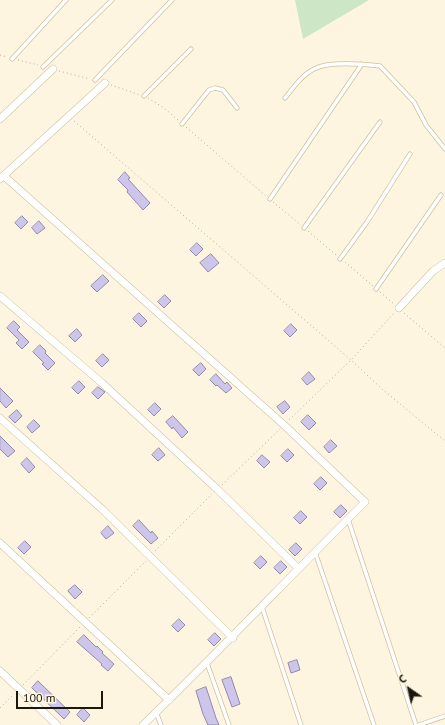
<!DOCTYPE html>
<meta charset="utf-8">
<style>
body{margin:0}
#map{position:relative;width:445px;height:725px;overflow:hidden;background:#fdf5e0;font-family:"PT Sans",sans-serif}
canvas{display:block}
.north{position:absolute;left:389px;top:669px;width:40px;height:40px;-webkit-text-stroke:3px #fdf5e0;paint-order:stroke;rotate:326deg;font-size:11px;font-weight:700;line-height:16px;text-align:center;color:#1b170a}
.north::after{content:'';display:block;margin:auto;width:14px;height:18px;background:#1b170a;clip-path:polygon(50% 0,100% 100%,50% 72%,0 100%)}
.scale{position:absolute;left:16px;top:691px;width:87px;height:18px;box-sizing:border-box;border:2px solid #1b170a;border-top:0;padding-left:5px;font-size:12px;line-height:14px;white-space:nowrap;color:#1b170a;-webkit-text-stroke:3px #fdf5e0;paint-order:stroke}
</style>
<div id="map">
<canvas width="445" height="725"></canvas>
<div class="north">С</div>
<div class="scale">100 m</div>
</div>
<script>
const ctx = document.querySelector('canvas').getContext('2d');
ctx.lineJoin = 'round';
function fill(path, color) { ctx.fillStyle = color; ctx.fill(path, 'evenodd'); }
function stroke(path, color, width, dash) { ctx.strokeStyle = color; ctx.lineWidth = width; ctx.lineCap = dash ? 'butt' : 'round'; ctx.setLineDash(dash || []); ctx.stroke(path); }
const green = new Path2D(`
 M295,0H369L303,39Z`);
const building = new Path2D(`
 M125,172L130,178L128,179L150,203L143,210L127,192L128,190L118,180Z
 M22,216L28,222L21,229L15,223Z
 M39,221L45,228L37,234L32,228Z
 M197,243L203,249L196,256L190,250Z
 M211,254L219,263L208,272L200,263Z
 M103,275L109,281L97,292L91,286Z
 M165,295L171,301L164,308L158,302Z
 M139,313L147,321L141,327L133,319Z
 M14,321L20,327L17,330L29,342L22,349L16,343L19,340L7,328Z
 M291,324L297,330L290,337L284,331Z
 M77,329L82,335L75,342L69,336Z
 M40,345L46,351L45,353L55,363L48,370L42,364L44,363L33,352Z
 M103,354L109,360L102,367L96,361Z
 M201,363L206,369L199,376L193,370Z
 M309,372L315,379L307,385L302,379Z
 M216,374L225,384L227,382L232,388L226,393L217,385L216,386L210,380Z
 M79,381L85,387L78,394L72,388Z
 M98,387L105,392L98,399L92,393Z
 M0,388L13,401L6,408L0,401Z
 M285,401L290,407L283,414L277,407Z
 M155,403L161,409L154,416L148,410Z
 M17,410L22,416L15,423L9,417Z
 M308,415L316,423L309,430L301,422Z
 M173,416L188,432L182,438L173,427L172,429L166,422Z
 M34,420L40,426L32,433L27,427Z
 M0,436L15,451L8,457L0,449Z
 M331,440L337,446L329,453L324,447Z
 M159,448L165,455L158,461L152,455Z
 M288,449L294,455L287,462L281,456Z
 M262,455L270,462L264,468L257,461Z
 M27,458L35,467L29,473L21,464Z
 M321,477L327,483L320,490L314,484Z
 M341,505L347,511L340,518L334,512Z
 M301,511L307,517L300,524L294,518Z
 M139,520L151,533L152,531L158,538L151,544L133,526Z
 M108,526L114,533L106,539L101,533Z
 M25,541L31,547L24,554L18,548Z
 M296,543L302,549L295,556L289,550Z
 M261,556L267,562L260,569L254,563Z
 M281,561L287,567L280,574L274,568Z
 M75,585L82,592L75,599L68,591Z
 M179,619L185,625L178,632L172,626Z
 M215,633L221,639L214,646L208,640Z
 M84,635L96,647L97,646L103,652L102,653L114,664L108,671L101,665L102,664L77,642Z
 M297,660L300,670L291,673L288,663Z
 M231,677L240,704L232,707L222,680Z
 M38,681L70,712L64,719L32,688Z
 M206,687L216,718L219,725H208L203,714L196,691Z
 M83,708L90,715L84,722L77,715Z`);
const path = new Path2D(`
 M0,55L7,57
 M18,60L38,65
 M59,71L90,79
 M111,85L140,95
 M148,98L164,108L178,120
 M74,121L351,360L382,389L445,441
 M186,127L266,196
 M273,202L301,225
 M308,231L336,255
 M345,262L373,286
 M380,292L394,304
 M404,313L445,348
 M289,420L351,360L395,312
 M222,485L280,429
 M155,551L212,494
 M89,618L146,561
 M23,685L81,626
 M0,708L14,694`);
const lane = new Path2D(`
 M12,59L66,0
 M43,67L112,0
 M95,80L172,0
 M144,96L191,49
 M285,98C293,88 302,75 314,69C329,61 362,64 380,66L414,102L426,125L445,149
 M182,124L209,90L215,88L223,90L237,108
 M270,199L362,64
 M304,228L380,122
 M340,259L367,222L410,154
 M376,289L441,195
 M348,519L416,725
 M315,552L374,725
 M262,607L301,725
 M207,663L229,725
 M156,712L161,725
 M419,725L445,716`);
const street = new Path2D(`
 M0,119L53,69
 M4,176L284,425L365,502C290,576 219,652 143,725
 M0,179L105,83
 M0,296L102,383L217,489L298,568
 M399,308L433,271L445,263
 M0,418L103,510L233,638
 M0,543L169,700
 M0,671L57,725`);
fill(green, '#cde7c6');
fill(building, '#cec5eb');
stroke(building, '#918aaa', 1);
stroke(lane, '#cec19f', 5);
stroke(street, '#cec19f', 8);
stroke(path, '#b4ad9b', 1, [1, 3]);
stroke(lane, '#fff', 3.5);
stroke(street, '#fff', 7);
</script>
